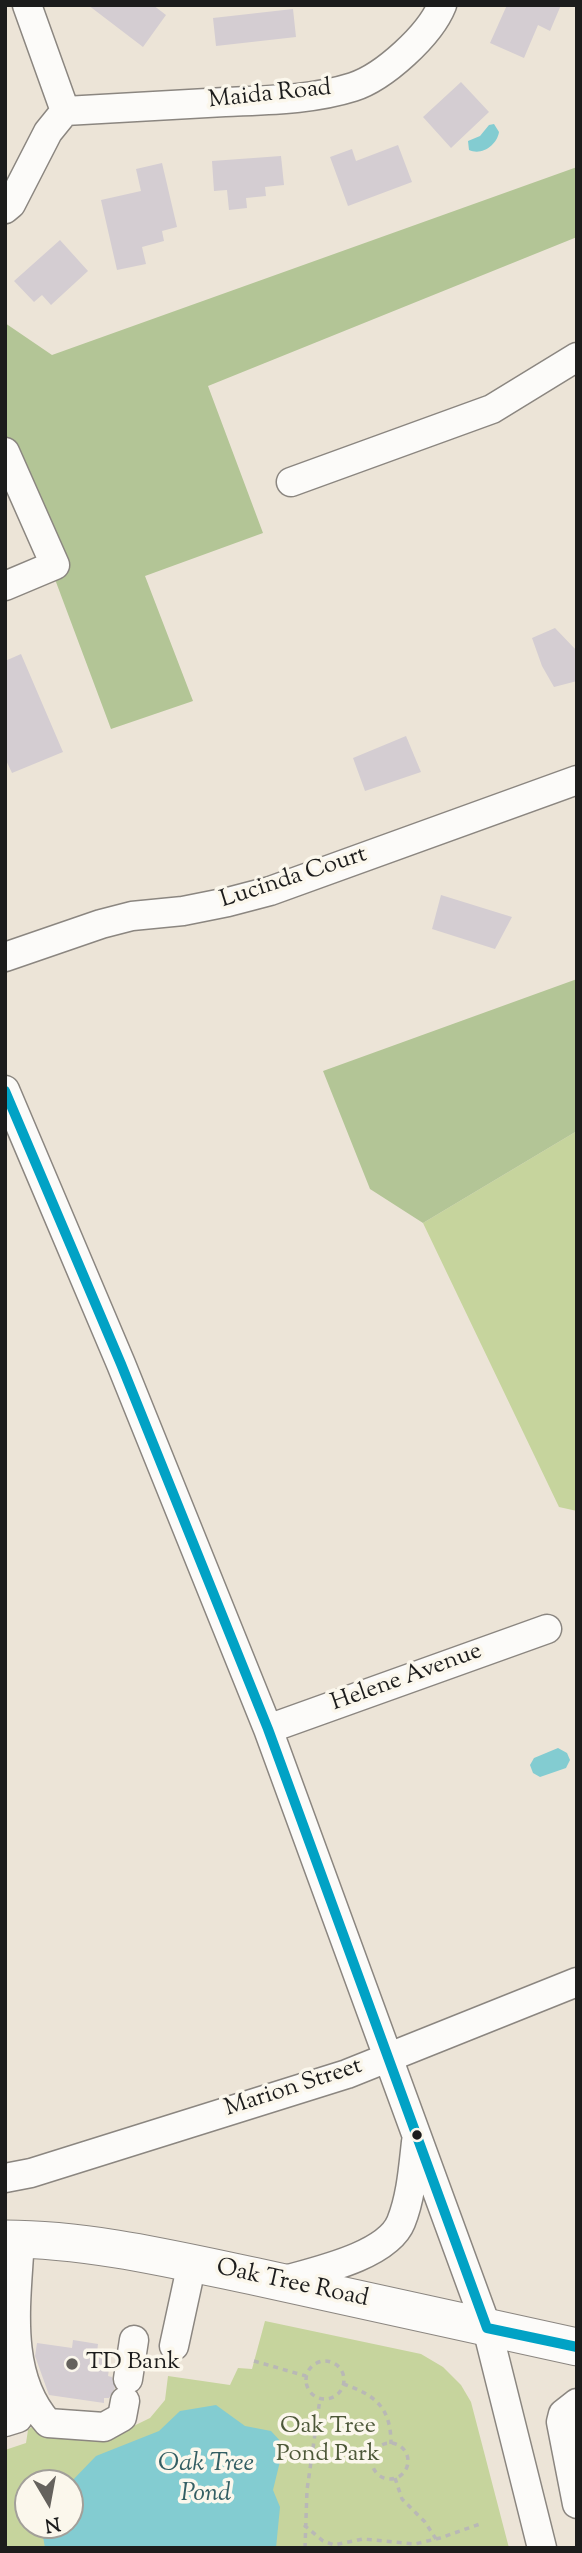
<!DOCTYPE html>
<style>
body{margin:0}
#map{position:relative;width:582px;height:2553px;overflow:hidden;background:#ece4d7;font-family:"Sorts Mill Goudy",serif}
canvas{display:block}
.frame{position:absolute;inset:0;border:7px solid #1c1c1c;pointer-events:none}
.north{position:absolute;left:14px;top:2469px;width:70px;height:70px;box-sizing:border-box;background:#fbf7ec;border:2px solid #a29f99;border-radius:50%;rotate:170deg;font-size:19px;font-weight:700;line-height:28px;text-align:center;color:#1c1c1c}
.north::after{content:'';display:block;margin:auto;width:24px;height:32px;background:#65625d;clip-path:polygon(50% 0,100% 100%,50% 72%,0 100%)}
</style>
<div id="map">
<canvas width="582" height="2553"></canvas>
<div class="frame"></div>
<div class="north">N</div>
</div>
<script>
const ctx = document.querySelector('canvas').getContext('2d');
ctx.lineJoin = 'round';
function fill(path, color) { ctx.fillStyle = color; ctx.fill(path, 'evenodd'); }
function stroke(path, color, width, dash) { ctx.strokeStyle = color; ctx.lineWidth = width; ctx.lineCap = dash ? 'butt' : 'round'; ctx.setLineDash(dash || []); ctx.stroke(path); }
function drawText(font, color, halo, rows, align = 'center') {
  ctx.font = font + ' "Sorts Mill Goudy",serif'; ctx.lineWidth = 7; ctx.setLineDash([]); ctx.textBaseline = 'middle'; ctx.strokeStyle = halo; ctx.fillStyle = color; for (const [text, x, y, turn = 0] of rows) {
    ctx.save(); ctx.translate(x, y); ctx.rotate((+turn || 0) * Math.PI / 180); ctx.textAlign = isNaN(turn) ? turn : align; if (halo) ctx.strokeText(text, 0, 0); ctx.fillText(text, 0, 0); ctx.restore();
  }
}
const green = new Path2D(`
 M577,1131V1511L559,1507L423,1223Z
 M265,2321L421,2354L443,2367L461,2385L471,2402L509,2548H5V2450L26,2443L28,2430L33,2426L82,2440L107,2439L150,2418L165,2400L168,2376L230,2385L238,2368L252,2369ZM28,2483H70V2525H28Z`);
const forest = new Path2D(`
 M577,167V237L208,386L263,533L145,576L193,701L111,729L10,459L5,460V323L52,355Z
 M577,979V1131L423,1223L370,1189L323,1071Z`);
const water = new Path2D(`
 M494,124L499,132C497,145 482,156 469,150L468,141L480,136L489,125Z
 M558,1748L567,1753L570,1760L566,1768L540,1777L533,1773L530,1765L534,1758Z
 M216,2405L245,2426L271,2431L284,2445L273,2490L280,2507L276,2548H45L41,2525H70V2483L96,2456L159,2431L180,2411Z`);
const building = new Path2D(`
 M88,5H153L166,15L143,47Z
 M507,5H561L550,31L538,25L524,58L490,43Z
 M293,9L296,37L216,46L213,18Z
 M461,82L489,112L451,148L423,117Z
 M398,145L412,182L348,206L330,157L352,149L356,161Z
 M281,156L284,185L265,187L266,196L246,198L247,208L229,210L227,190L214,191L212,161Z
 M162,163L177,227L162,231L164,241L142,247L146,264L117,270L101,200L141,191L136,169Z
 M60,240L88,271L51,305L42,295L34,302L14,281Z
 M555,628L577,651V681L554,687L542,666L532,638Z
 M21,654L63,752L12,773L5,758V661Z
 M406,736L421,772L365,791L353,758Z
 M441,895L512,917L495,949L432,929Z
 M73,2340L98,2344L97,2353L111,2355L108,2376L112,2377L115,2388L109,2398H104V2403L49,2395L35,2356L37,2343L72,2348Z`);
const path = new Path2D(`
 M254,2361L306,2376
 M306 2380a19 19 0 1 1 38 0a19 19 0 1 1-38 0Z
 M343,2384C376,2395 391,2408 391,2444
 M372 2461a18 18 0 1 1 36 0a18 18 0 1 1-36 0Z
 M395,2478L402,2499L425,2522L436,2539
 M304,2525L323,2541L334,2545L363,2539L415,2544L440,2538L480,2524
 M305,2548L307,2490L320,2399`);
const minor = new Path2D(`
 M65,111C118,108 172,105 225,102C268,100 312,100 353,87C384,77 430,35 442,5
 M5,209L11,204L48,132L65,111L27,5
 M5,452L55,565L5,586
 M291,482L492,409L577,357
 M5,957L101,924L132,916L183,911L228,902L270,891L577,780
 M5,1090L121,1364L268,1729L487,2328L542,2548
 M268,1729L547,1629
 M5,2178L31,2173L347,2074L577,1982
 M20,2239C17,2299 4,2374 48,2423L104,2427L122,2417L125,2401
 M278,2282C312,2272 387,2257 401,2222C411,2197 413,2169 416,2142
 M174,2346L192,2263
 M128,2379L134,2340
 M5,2381L18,2418L5,2422
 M577,2403L563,2414L561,2422L577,2504`);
const major = new Path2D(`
 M5,2239C88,2239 172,2259 253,2276C361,2300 469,2324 577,2347`);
const bus1 = new Path2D(`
 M5,1091L121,1364L268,1729L487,2328
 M487,2328L577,2347`);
const markers = [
 [417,2135,6,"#1c1c1c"],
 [72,2364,7,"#65625d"]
];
const streetNames = [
 ["Maida Road",270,96,-6],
 ["Lucinda Court",294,879,-18],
 ["Helene Avenue",407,1679,-20],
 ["Marion Street",294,2089,-18],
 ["Oak Tree Road",292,2285,12]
];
const poiNames = [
 ["TD Bank",86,2364]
];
const parkNames = [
 ["Oak Tree",328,2428],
 ["Pond Park",328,2456]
];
const waterNames = [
 ["Oak Tree",206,2466],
 ["Pond",206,2496]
];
fill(green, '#c6d49d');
fill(forest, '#b3c596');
fill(water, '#83ccd1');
fill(building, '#d4cdd2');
stroke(minor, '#8b8680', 31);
stroke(major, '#8b8680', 39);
stroke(path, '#b9b8b6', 3.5, [5, 5]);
stroke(minor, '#fcfbf9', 28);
stroke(major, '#fcfbf9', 37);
stroke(bus1, '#01a2c5', 10);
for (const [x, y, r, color] of markers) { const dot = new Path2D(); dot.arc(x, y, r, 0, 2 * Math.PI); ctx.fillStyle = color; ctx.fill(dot); stroke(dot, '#fbf7ec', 2.5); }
drawText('24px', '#1c1c1c', '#fbf7ec', streetNames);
drawText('24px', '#1c1c1c', '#fbf7ec', poiNames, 'left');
drawText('24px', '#4d5839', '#fbf7ec', parkNames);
drawText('italic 26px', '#335e63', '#fbf7ec', waterNames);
</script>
